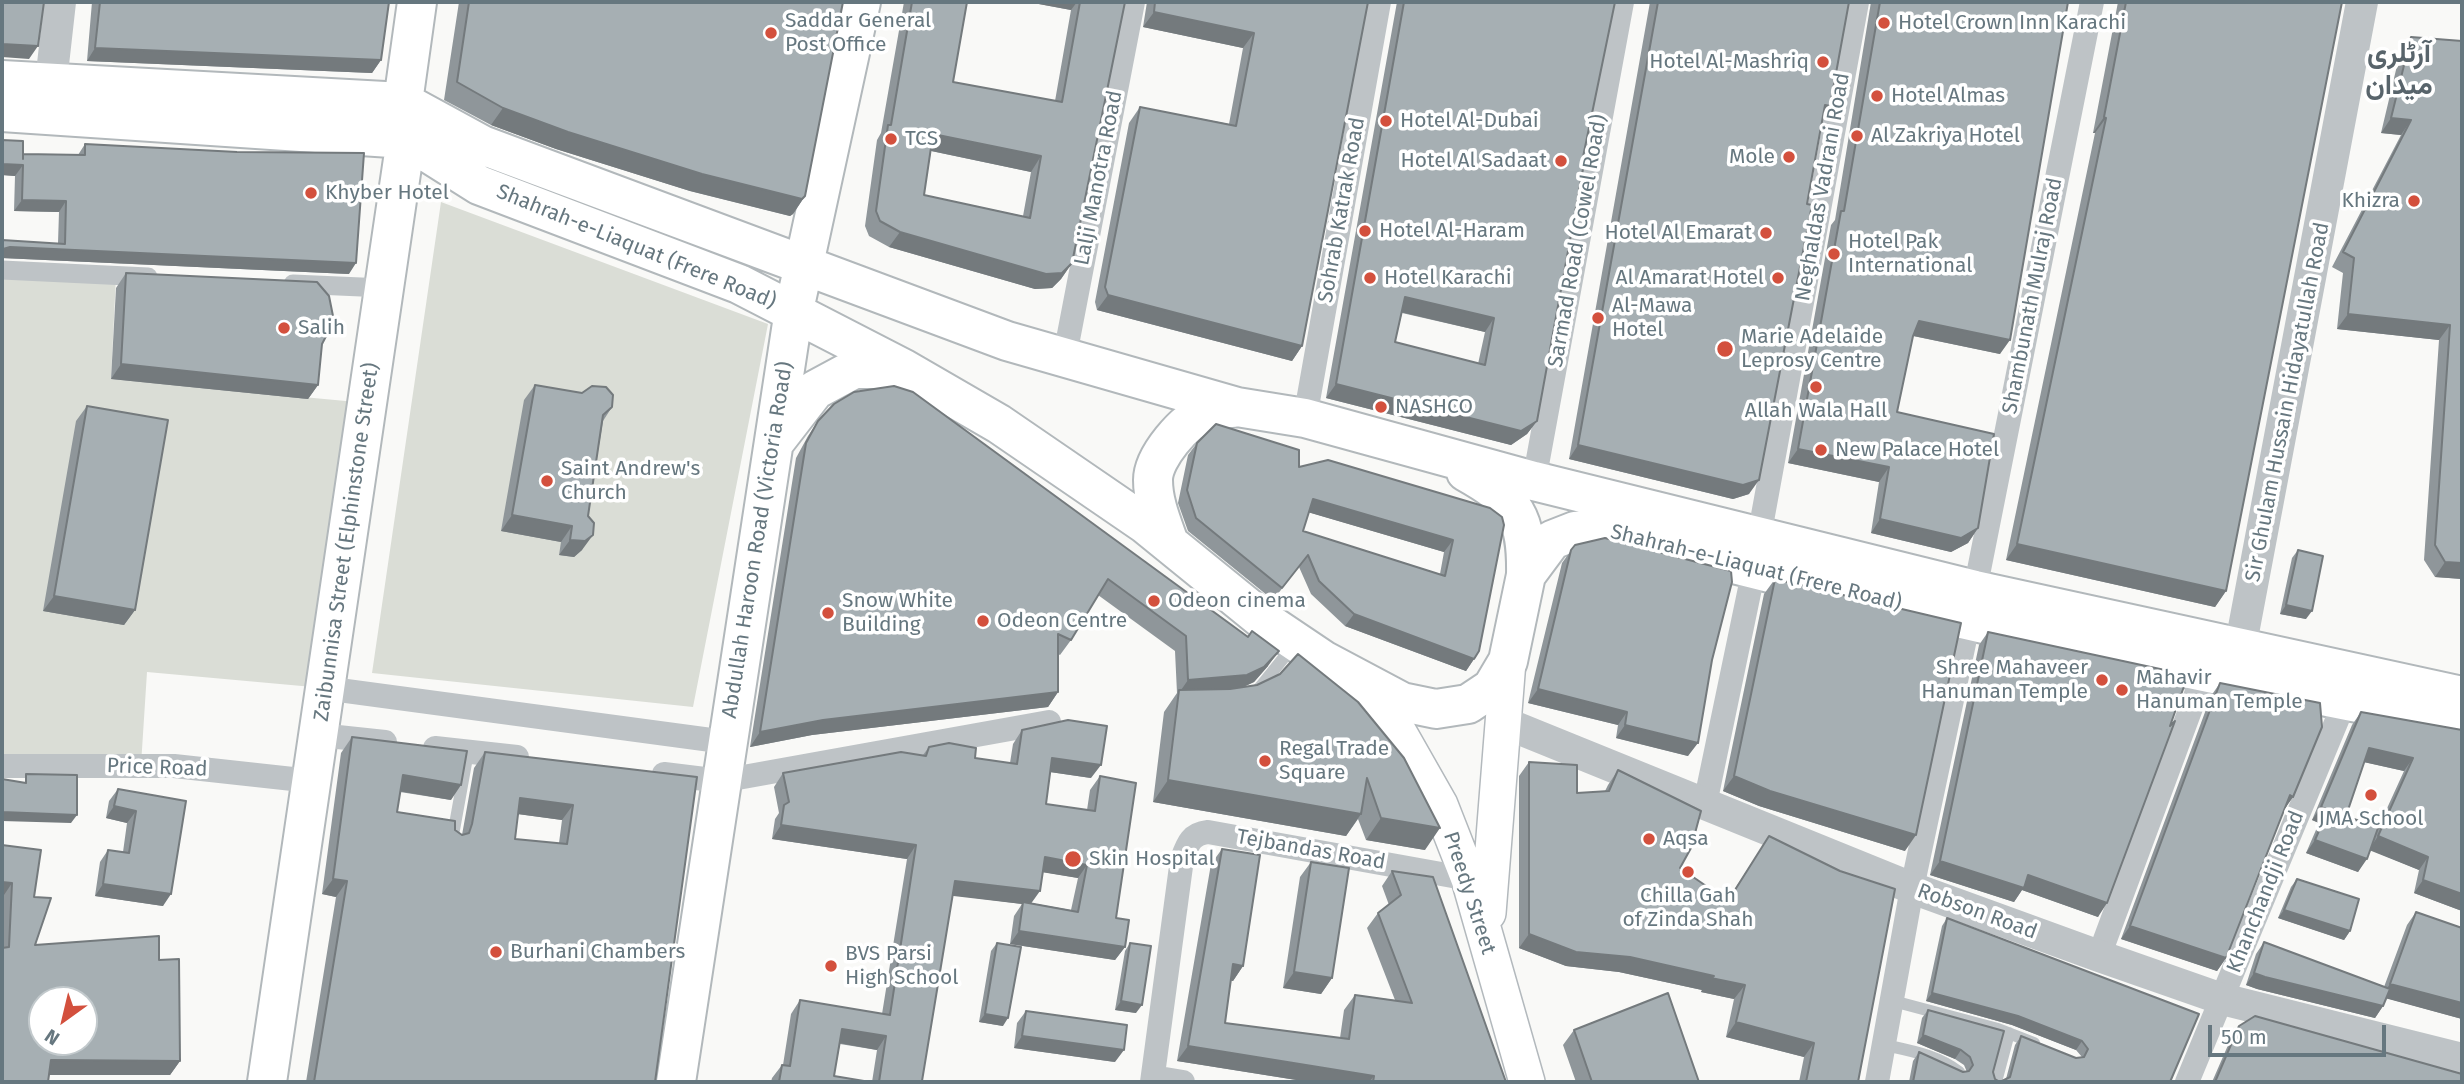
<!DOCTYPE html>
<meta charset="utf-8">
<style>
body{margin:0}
#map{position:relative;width:2464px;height:1084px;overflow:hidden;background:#f9f9f7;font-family:"Fira Sans",sans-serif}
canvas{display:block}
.frame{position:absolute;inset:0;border:4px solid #66777f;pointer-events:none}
.north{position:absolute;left:28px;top:986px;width:70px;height:70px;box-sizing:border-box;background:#fff;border:2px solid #c2c9cc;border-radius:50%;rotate:214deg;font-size:19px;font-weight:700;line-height:28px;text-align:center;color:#66777f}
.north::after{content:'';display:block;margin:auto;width:24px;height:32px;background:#d3503d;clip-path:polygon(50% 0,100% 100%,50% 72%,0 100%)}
.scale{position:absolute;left:2208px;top:1025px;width:178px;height:32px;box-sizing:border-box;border:4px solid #66777f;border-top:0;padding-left:9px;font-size:21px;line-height:24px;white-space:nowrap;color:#66777f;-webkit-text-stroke:5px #fff;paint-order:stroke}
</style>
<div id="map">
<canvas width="2464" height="1084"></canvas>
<div class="frame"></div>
<div class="north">N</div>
<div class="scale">50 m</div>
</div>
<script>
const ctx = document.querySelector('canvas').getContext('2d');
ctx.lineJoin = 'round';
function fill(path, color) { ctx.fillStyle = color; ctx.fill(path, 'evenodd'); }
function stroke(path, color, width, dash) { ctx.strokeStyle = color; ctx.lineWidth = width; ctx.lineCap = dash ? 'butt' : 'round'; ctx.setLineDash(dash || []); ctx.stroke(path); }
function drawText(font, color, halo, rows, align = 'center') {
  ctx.font = font + ' "Fira Sans",Vazirmatn,sans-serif'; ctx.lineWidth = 7; ctx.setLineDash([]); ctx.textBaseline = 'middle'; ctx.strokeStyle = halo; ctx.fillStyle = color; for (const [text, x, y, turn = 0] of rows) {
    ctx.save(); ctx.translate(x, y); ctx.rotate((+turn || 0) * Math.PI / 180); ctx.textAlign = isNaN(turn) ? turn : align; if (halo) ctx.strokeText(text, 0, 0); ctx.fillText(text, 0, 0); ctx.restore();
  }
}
const green = new Path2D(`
 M441,202L768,324L693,707L372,673Z
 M2,270L116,276L111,379L367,403L324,688L147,672L141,765H2Z`);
const service = new Path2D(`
 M1257,691L1294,645
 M452,841L468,752
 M1893,1001L1998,1029L2034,1043
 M1885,1045C1912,1051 1937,1055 1959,1072
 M1996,1082L2009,1033`);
const pedestrian = new Path2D(`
 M2,270L148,277
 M293,284L384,288`);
const minor = new Path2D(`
 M1065,355L1133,2
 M1305,418L1379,2
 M1534,481L1622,2
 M1759,537L1857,2
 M1975,590L2092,2
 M324,688L726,742
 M319,735L385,742
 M435,748L517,757
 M2,766H174L311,781
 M664,774L721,781L1049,722
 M1705,804L1754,569
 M2099,956L2205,670
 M1153,1077L1183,1082
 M1152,1082L1182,859C1188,843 1191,834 1208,832L1469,879
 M1877,1082L1912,888L1969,620
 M2187,1082L2345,701`);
const tertiary = new Path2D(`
 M51,82L60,2
 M2236,670L2362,2
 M1505,723L1912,888L2099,956L2222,999L2462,1059`);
const secondary = new Path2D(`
 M1346,681L1394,724L1440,805L1469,879L1527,1082
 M1488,913L1508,661`);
const primary = new Path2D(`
 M2,80L403,102L482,145L1007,341L1237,407L1305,418L1534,481L1975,590L2462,696
 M2,112L406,139L479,185L739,284L904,369L999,424L1145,524L1262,619L1323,660L1402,702L1436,709L1468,704L1492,688L1508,661L1526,575L1552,540L1575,531L1598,529C1883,605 2172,669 2462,723
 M777,439L815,390L854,369H904
 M1466,472C1516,500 1527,517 1526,575
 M1169,543C1162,523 1153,502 1153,480C1153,457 1185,420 1205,413C1215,409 1227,409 1237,407
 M267,1082L406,139L403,102L417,2
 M676,1082L794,310L861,2`);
const wall = new Path2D(`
 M92,2H389L381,60L372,73L87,61Z
 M459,2H843L805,196L793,214L790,216L690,191L556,149L491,125L444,100Z
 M904,2H967L953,82L1055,101L1071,10L1028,2H1125L1072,263L1061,279L1052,288L1035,289L889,247L869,236L865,226L877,140L881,133ZM931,151L1031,172L1023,216L924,195Z
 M1147,2H1368L1302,346L1292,361L1097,310L1095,302L1129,123L1140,107L1229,124L1243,48L1143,27Z
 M1397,2H1615L1583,157L1537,421L1527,434L1511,445L1326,398ZM1402,313L1485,332L1478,364L1395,342Z
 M1650,2H1849L1830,106L1823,116L1749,494L1733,499L1569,459Z
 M1871,2H2068L2000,354L1913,336L1897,412L1978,528L1968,543L1951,552L1871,533L1879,482L1788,463L1831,225L1835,220Z
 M2118,2H2342L2226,591L2215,607L2006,560L2095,133H2093Z
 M2411,37L2462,41V579L2435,577L2424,560L2439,340L2337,329L2343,273L2332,267L2401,135L2381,133L2400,53Z
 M2,140L23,154L78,155L85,144L349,274L2,258L58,243L59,212L14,211L15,176L2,175Z
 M126,273L322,344L318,385L308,399L111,379L116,288Z
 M535,385L612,407L603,421L582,550L574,557L559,555L561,542L501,531L524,400Z
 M87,406L135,610L124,625L43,611L76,421Z
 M818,421L1268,666L1254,682L1243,687L1257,685L1280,674L1425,850L1366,840L1358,819L1346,836L1153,802L1164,712L1177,693L1175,651L1098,595L1071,640L1060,655L1058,654V692L1048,707L812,735L750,747L796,458L808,436Z
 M1197,443L1299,467L1490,508L1474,659L1466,671L1345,626L1311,594L1299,567L1273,600L1188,531L1178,503L1188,455ZM1308,512L1444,552L1440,574L1303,531Z
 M1575,545L1712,660L1688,756L1616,738L1618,725L1528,703L1562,563Z
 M2298,550L2306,619L2280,614L2292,558Z
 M1775,579L1905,851L1759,806L1723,791L1764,594Z
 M1988,632L2170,726L2098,917L2022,890L2014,902L1930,875L1979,645Z
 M2220,683L2293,797L2284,809L2226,958L2217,971L2121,939L2211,696Z
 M2361,712L2462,730V911L2414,893L2419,870L2371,850L2358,872L2306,853L2319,823L2312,820L2352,725ZM2364,762L2404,771L2378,828L2346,816Z
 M1022,730L1091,778L1050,772L1046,804L1087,810L1090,790L1100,776L1116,918L1125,947L1115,960L1010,944L1014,916L1022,904L952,895L922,1081L931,1082H872L877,1050L840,1044L834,1076L870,1082H771L772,1078L782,1065H783L791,1014L800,1000L882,1014L907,859L772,839L775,819L779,813L774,787L783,773L923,755L929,747L975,758L1010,763L1013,744ZM1043,872L1078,878L1071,910L1031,903Z
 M352,737L451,800L400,792L397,812L455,830L462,835L474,768L485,752L697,777L655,1082H306L336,897L322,894L341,753ZM518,814L562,820L559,843L515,839Z
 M1529,762L1577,793L1605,791L1608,785L1618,770L1680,868L1727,901L1769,836L1858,1082H1799L1804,1057L1726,1037L1734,999L1701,992L1702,990L1619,972L1566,966L1519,948V776Z
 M118,789L186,801L163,906L95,896L100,862L108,850L123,852L127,823L106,818L109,801Z
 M2,845L34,897L35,945L159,960L180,1061L170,1075H49L2,1082Z
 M1222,849L1243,966L1233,981L1231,980L1225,1023L1340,1038L1344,1010L1355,995L1395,1000L1367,928L1378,913L1389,905L1382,886L1392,871L1506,1082H1309L1177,1061L1211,864Z
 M1311,862L1332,978L1321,994L1283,988L1300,877Z
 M2297,879L2350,931L2344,940L2278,918L2291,887Z
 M2416,912L2462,928V1019L2386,998L2383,1006L2375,1018L2257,989L2246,985L2256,954L2264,942L2384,987L2407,925Z
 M1947,918L2170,1082H1909L1913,1061L1919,1052L1963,1072H1967L1964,1065L1955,1059L1917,1043L1922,1018L1928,1010L1993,1072L1995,1079L2000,1082L2006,1079L2015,1045L2021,1036L2076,1058L2082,1057L2076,1050L2012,1025L1926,1001L1942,926Z
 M997,943L1003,1026L979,1022L991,951Z
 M1130,943L1136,1013L1115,1010L1125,951Z
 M1026,1011L1115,1062L1014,1048L1017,1023Z
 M2239,1026L2462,1082H2212L2232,1036Z
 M1574,1030L1699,1082H1576L1563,1045Z`);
const shadedWall = new Path2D(`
 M1028,2H1077L1071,10Z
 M1154,12L1254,33L1243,48L1143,27Z
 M2,44L38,46L29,59L2,57Z
 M95,48L381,60L372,73L87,61Z
 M1825,105L1830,106L1820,120Z
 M503,108L805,196L793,214L790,216L690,191L556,149L491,125Z
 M2104,117L2106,118L2095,133H2093Z
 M2391,118L2411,120L2401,135L2381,133Z
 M933,134L1041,156L1031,172L922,149Z
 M2,164L23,165L15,176L2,175Z
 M22,200L66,201L59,212L14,211Z
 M900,232L1072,263L1061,279L1052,288L1035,289L889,247Z
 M10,247L356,263L349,274L2,258V251L3,249Z
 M1108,295L1302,346L1292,361L1097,310Z
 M1405,297L1494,318L1485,332L1396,311Z
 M2348,314L2450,325L2439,340L2337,329Z
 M1919,321L2010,340L2000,354L1909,335Z
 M121,364L318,385L308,399L111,379Z
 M1336,384L1537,421L1527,434L1511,445L1326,398Z
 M1578,445L1759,480L1749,494L1733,499L1569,459Z
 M1798,449L1889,467L1879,482L1788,463Z
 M1313,499L1453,540L1444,552L1304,511Z
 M512,515L572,526L561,542L501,531Z
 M1880,519L1978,528L1968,543L1951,552L1871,533Z
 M593,535L582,550L574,557L559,555L570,540Z
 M2017,544L2226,591L2215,607L2006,560Z
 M2445,562L2462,563V579L2435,577Z
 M54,596L135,610L124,625L43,611Z
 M2286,605L2312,611L2306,619L2280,614Z
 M1354,614L1474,659L1466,671L1345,626Z
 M1279,651L1268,666L1254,682L1237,690L1179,693L1188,680Z
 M1538,689L1627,712L1618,725L1528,703Z
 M1058,692L1048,707L812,735L750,747L760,732L823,720Z
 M1625,725L1698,743L1688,756L1616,738Z
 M2369,748L2413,758L2404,771L2359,761Z
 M1052,758L1101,765L1091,778L1043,771Z
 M403,775L461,785L451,800L392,790Z
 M1734,776L1916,835L1905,851L1759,806L1723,791Z
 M1168,780L1361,814L1346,836L1153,802Z
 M2290,795L2293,797L2284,810Z
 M520,798L573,805L562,820L510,813Z
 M114,806L136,811L127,823L106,818Z
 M2321,807L2328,810L2319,823L2312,820Z
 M2,812L77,815L71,823L2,821Z
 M1381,818L1440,828L1425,850L1366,840Z
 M781,825L916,845L907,859L772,839Z
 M2378,836L2428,857L2419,870L2369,850Z
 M2315,840L2367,859L2358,872L2306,853Z
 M1045,857L1087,865L1078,878L1035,871Z
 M1940,861L2028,875L2107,903L2098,917L2022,890L2014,902L1930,875Z
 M333,879L347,881L336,897L322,894Z
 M2423,880L2462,894V911L2414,893Z
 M955,881L1040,891L1030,905L1023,902L1022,904L945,895Z
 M2,882L12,883L2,898Z
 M103,884L171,894L163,906L95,896Z
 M2284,910L2350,931L2344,940L2278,918Z
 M2130,926L2226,958L2217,971L2121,939Z
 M1019,931L1125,947L1115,960L1010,944Z
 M1529,934L1714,976L1745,985L1734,999L1701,992L1702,990L1619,972L1566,966L1519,948Z
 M1233,964L1243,966L1233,981L1223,979Z
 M1294,972L1332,978L1321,994L1283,988Z
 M2254,973L2383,1006L2375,1018L2257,989L2246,985Z
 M2390,984L2462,1003V1019L2381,997Z
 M1932,993L2018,1016L2082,1041L2076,1050L2012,1025L1926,1001Z
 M1121,1001L1142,1005L1136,1013L1115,1010Z
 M985,1014L1008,1018L1003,1026L979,1022Z
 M1736,1022L1814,1043L1804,1057L1726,1037Z
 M842,1029L886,1036L877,1050L833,1042Z
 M1923,1035L1961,1050L1955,1059L1917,1043Z
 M1022,1036L1124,1050L1115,1062L1014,1048Z
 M1188,1046L1374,1076L1369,1082H1309L1177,1061Z
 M51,1060L180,1061L170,1075H41Z`);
const building = new Path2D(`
 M2,2H44L38,46L2,44Z
 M100,2H389L381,60L95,48Z
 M469,2H843L805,196L802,199L702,174L568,132L503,108L457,82Z
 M912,2H967L953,82L1062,102L1080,2H1125L1072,263L1062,273L1046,274L900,232L880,221L876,211L888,125H891ZM933,134L1041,156L1030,218L924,195Z
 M1155,2H1368L1302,346L1108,295L1105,287L1140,107L1236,126L1254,33L1154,12Z
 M1404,2H1615L1583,157L1585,158L1537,421L1521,431L1336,384ZM1405,297L1494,318L1485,365L1395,342Z
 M1658,2H1849L1830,106L1825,105L1807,204L1812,205L1759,480L1743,485L1578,445Z
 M1880,2H2068L2010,340L1919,321L1913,336L1897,412L1994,434L1978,528L1961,538L1880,519L1889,467L1798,449L1841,211H1844Z
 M2126,2H2342L2226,591L2017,544L2106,118L2104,117Z
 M2411,37L2462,41V563L2445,562L2435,545L2450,325L2348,314L2354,258L2343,252L2411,120L2391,118Z
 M2,140L23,141V159V154L85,155V144L237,152L364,153L356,263L10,247L3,249L2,251V240L65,244L66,201L22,200L23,165L2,164Z
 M126,273L317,282L329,296L334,321L322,344L318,385L121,364Z
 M535,385L582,393L592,386L606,387L613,395L612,407L603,415L588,516L594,523L593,535L585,541L570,540L572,526L512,515Z
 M894,386L913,392L1248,637L1252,631L1279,651L1264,667L1247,675L1188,680L1186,636L1108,579L1071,640L1058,634V692L823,720L760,732L806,443L818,421L834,404L854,392Z
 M87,406L168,420L135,610L54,596Z
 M1216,424L1299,450V467L1328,460L1490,508L1502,517L1504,525L1479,651L1474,659L1354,614L1319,581L1308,555L1282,588L1196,518L1187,490L1197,443ZM1313,499L1453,540L1445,576L1303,531Z
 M1605,538L1731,571L1732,582L1712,660L1698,743L1625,725L1627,712L1538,689L1571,550L1575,545Z
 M2298,550L2323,556L2312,611L2286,605Z
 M1775,579L1961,623L1916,835L1770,791L1734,776Z
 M1988,632L2188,675L2170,726L2175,721L2107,903L2028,875L2024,888L1940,861Z
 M1298,654L1358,702L1404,758L1440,828L1381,818L1367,778L1361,814L1168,780L1179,690L1230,689L1257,685L1280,674Z
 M2220,683L2320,703L2322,727L2293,797L2290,795L2226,958L2130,926Z
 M2361,712L2462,730V894L2423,880L2428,857L2378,836L2413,758L2369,748L2346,816L2378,828L2367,859L2315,840L2328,810L2321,807Z
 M1068,720L1107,726L1101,765L1052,758L1046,804L1095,811L1100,776L1136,783L1116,918L1129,920L1125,947L1019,931L1023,902L1078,912L1087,865L1045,857L1040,891L955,881L922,1081L931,1082H879L886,1036L842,1029L834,1076L870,1082H779L782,1065L790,1066L800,1000L890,1015L916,845L781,825L784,805L789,802L783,773L901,752L926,756L929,747L949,743L976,748L975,758L1017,764L1022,730Z
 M352,737L467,751L461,785L403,775L397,812L455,821V830L462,835L469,833L472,824L485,752L697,777L655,1082H314L347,881L333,879ZM520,798L573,805L567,844L515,839Z
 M1529,762L1577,765V793L1609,791L1618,770L1701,811L1691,848L1680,868L1728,901L1769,836L1840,871L1895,889L1858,1082H1806L1814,1043L1736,1022L1745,985L1711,978L1714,976L1630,957L1576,952L1529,934Z
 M26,774L77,775V815L2,812V779L26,783Z
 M118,789L186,801L171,894L103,884L108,850L129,853L136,811L114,806Z
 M2,845L41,850L34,897L51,898L35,945L159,936V960L179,959L180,1061L51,1060L48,1082H2V948L9,947L12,883L2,882ZM42,1000H84V1042H42Z
 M1222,849L1260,855L1243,966L1233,964L1225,1023L1349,1039L1355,995L1412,1003L1378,913L1401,895L1392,871L1433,877L1506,1082H1373L1374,1076L1188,1046Z
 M1311,862L1349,868L1332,978L1294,972Z
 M2297,879L2359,899L2350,931L2284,910Z
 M2416,912L2462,928V1003L2390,984Z
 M1947,918L2199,1014L2170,1082H1913L1919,1052L1963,1072L1969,1071L1973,1065L1970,1057L1961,1050L1923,1035L1928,1010L2004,1031L1993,1072L1995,1079L2000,1082L2010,1077L2021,1036L2076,1058L2084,1057L2088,1049L2082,1041L2018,1016L1932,993Z
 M2264,942L2390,989L2383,1006L2265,977L2254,973Z
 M997,943L1021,947L1008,1018L985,1014Z
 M1130,943L1151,946L1142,1005L1121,1001Z
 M1668,993L1699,1082H1592L1574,1030Z
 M1026,1011L1127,1025L1124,1050L1022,1036Z
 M2255,1016L2462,1074V1082H2215L2239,1026Z`);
const markers = [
 [1884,23,7,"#d3503d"],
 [771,33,7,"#d3503d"],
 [1823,62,7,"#d3503d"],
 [1877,96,7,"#d3503d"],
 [1386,121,7,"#d3503d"],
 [1857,136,7,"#d3503d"],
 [891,139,7,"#d3503d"],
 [1789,157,7,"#d3503d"],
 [1561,161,7,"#d3503d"],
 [311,193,7,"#d3503d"],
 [2414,201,7,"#d3503d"],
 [1365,231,7,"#d3503d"],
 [1766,233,7,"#d3503d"],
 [1834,254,7,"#d3503d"],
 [1370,278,7,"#d3503d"],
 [1778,278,7,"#d3503d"],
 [1598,318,7,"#d3503d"],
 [284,328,7,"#d3503d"],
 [1725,349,9,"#d3503d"],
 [1816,387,7,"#d3503d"],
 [1381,407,7,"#d3503d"],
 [1821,450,7,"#d3503d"],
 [547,481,7,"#d3503d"],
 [1154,601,7,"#d3503d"],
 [828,613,7,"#d3503d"],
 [983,621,7,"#d3503d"],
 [2102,680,7,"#d3503d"],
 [2122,690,7,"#d3503d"],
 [1265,761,7,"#d3503d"],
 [2371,795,7,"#d3503d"],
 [1649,839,7,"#d3503d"],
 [1073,859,9,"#d3503d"],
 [1688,872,7,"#d3503d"],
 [496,952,7,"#d3503d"],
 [831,966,7,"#d3503d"]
];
const poiNames = [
 ["Saddar General",785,21],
 ["Post Office",785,45],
 ["Hotel Crown Inn Karachi",1898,23],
 ["Hotel Al-Mashriq",1809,62,"right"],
 ["Hotel Almas",1891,96],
 ["Hotel Al-Dubai",1400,121],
 ["Al Zakriya Hotel",1871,136],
 ["TCS",905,139],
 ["Mole",1775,157,"right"],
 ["Hotel Al Sadaat",1547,161,"right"],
 ["Khyber Hotel",325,193],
 ["Khizra",2400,201,"right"],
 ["Hotel Al-Haram",1379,231],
 ["Hotel Al Emarat",1752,233,"right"],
 ["Hotel Pak",1848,242],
 ["International",1848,266],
 ["Hotel Karachi",1384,278],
 ["Al Amarat Hotel",1764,278,"right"],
 ["Al-Mawa",1612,306],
 ["Hotel",1612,330],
 ["Salih",298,328],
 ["Marie Adelaide",1741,337],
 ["Leprosy Centre",1741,361],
 ["NASHCO",1395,407],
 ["Allah Wala Hall",1816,411,"center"],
 ["New Palace Hotel",1835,450],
 ["Saint Andrew's",561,469],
 ["Church",561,493],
 ["Snow White",842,601],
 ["Building",842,625],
 ["Odeon cinema",1168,601],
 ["Odeon Centre",997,621],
 ["Shree Mahaveer",2088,668,"right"],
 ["Hanuman Temple",2088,692,"right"],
 ["Mahavir",2136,678],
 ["Hanuman Temple",2136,702],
 ["Regal Trade",1279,749],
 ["Square",1279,773],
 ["JMA School",2371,819,"center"],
 ["Aqsa",1663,839],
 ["Skin Hospital",1089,859],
 ["Chilla Gah",1688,896,"center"],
 ["of Zinda Shah",1688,920,"center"],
 ["Burhani Chambers",510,952],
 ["BVS Parsi",845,954],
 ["High School",845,978]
];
const streetNames = [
 ["Lalji Manotra Road",1099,178,-79],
 ["Neghaldas Vadrani Road",1823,187,-80],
 ["Sohrab Katrak Road",1342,210,-80],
 ["Sarmad Road (Cowel Road)",1578,241,-80],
 ["Shahrah-e-Liaquat (Frere Road)",636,247,22],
 ["Shambunath Mulraj Road",2033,296,-79],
 ["Sir Ghulam Hussain Hidayatullah Road",2288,402,-79],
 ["Abdullah Haroon Road (Victoria Road)",758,540,-81],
 ["Zaibunnisa Street (Elphinstone Street)",347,542,-82],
 ["Shahrah-e-Liaquat (Frere Road)",1756,568,14],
 ["Price Road",157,768,2],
 ["Tejbandas Road",1311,850,10],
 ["Khanchandji Road",2266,892,-68],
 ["Preedy Street",1469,893,72],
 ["Robson Road",1977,912,20]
];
const districtNames = [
 ["آرٹلری",2399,54],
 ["میدان",2399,86]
];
fill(green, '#daddd6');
stroke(secondary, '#b3b9bd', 38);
stroke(primary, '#b2b8bb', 42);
stroke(service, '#bec3c6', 12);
stroke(pedestrian, '#bec3c6', 19);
stroke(minor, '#bec3c6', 24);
stroke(tertiary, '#bec3c6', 32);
stroke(secondary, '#fff', 35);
stroke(primary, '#fff', 38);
fill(wall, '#8f969a');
fill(shadedWall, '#747a7d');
fill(building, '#a6afb3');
stroke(building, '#747a7d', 2);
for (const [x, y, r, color] of markers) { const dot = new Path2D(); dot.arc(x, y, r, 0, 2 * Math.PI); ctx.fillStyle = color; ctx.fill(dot); stroke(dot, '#fff', 2.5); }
drawText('21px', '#66777f', '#fff', poiNames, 'left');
drawText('21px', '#66777f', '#fff', streetNames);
drawText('bold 28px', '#58646b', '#fff', districtNames);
</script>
